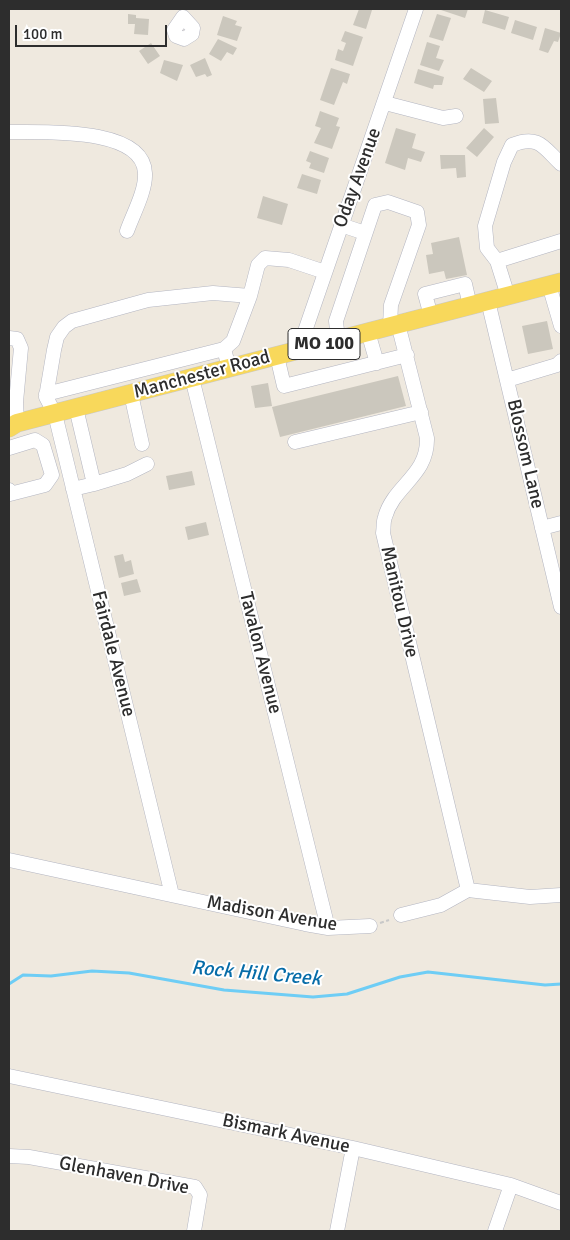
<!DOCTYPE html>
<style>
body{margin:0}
#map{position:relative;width:570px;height:1240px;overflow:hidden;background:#efe9df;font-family:Signika,sans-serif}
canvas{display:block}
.frame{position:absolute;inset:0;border:10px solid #2d2d2d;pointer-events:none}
.scale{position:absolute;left:15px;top:25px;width:152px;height:22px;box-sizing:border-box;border:2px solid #2d2d2d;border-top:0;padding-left:6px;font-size:15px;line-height:18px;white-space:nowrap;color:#2d2d2d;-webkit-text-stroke:4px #fff;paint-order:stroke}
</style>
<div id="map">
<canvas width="570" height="1240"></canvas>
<div class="frame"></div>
<div class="scale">100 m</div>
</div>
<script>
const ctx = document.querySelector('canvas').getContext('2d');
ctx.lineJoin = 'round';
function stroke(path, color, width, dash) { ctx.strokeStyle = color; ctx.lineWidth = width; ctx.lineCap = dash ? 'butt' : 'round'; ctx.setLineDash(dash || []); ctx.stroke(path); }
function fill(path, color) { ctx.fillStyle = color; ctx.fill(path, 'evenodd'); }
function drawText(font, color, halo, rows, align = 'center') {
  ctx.font = font + ' Signika,sans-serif'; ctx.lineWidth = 4; ctx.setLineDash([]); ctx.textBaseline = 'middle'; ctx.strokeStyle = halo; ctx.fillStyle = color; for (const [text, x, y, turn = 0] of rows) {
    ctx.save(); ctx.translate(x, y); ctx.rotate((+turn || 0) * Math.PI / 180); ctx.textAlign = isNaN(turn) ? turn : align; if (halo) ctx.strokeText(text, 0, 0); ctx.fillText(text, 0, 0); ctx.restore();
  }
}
const stream = new Path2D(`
 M9,984L23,975L51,976L92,971L129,973L224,990L313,997L347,994L400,977L428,972L545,985L561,984`);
const building = new Path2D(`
 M359,9L372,10L366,29L353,25Z
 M438,9H468L465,18Z
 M485,10L509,17L505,30L482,23Z
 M128,14L136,15V18L149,19L148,35L134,34L135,24H128Z
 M437,14L451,18L443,41L429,37Z
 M223,16L237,21L235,25L242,27L237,41L217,35Z
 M515,20L537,27L533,40L511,33Z
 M545,28L561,33L558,42L554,41L548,53L539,50Z
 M345,31L363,37L353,66L335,60L338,49L343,51L346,43L341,41Z
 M218,39L237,48L233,55L227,52L221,61L209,54Z
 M427,42L440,46L436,58L444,60L439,71L420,65Z
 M151,43L160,56L148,64L139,51Z
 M205,58L212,75L207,77L205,74L196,77L190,65Z
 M164,60L183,65L177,81L160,73Z
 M331,68L350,74L347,84L343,82L334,105L320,100Z
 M471,68L492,81L484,92L463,79Z
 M418,69L444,77L442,85H434L433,89L414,83Z
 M496,98L499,123L485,124L483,99Z
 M320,111L339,118L336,126L340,127L332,149L314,143L321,128L315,126Z
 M396,128L416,134L412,148L425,152L421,162L408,158L405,170L385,163Z
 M484,128L494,137L477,157L466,148Z
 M310,151L329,158L324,173L309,168L311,163L306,161Z
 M440,155H465L466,177L457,178L456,168L441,169Z
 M302,174L321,180L317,194L297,188Z
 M263,196L288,204L282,225L257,218Z
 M459,237L467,275L446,279L444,271L429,274L426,255L433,254L431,243Z
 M547,321L553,349L528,354L522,326Z
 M398,376L406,406L280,437L272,407Z
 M268,383L272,406L255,408L251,386Z
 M192,471L195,485L169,490L166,476Z
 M206,522L209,535L188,540L185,527Z
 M123,554L125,562L131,560L134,574L119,578L114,556Z
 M137,579L141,592L124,596L121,583Z`);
const path = new Path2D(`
 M380,923L389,920`);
const minor = new Path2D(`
 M183,17L193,28L192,34L184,39L176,36L174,30Z
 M385,103L443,118L456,116
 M9,132C40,133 143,126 145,173C146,191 133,214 127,231
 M341,225L365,233
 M497,261L561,241
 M549,285L561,326
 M250,296L258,265L265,258L289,260L325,272
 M508,296L497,261L487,248L485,226L504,162L512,145C539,134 544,148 561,164
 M488,301L561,607
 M431,316L425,294L465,284L470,306
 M398,324L427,438C428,476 394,485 385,517C383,522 384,528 383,533L468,890
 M368,332L377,363
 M9,338L17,339L21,348L16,402L17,423
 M338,340L336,321L375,205L388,202L417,212L419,225L391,305L390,326
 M306,348L304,334L416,9
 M277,356L284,386L407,355
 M192,378L328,928
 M507,380L557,365L561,361
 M46,394L224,349
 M131,394L142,444
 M295,442L421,412
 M9,448L35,440L43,445L52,475L45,485L10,494L9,490
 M94,484L127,474L147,464
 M73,489L94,484L76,408
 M542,528L561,523
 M9,860L305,924L328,928L370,926
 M172,895L55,414L46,397L54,350L57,337L64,327L72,321L148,300L213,293L250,296L233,341L224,349L229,368
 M401,915L441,905L468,890L530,897L561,895
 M9,1076L353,1148L511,1185L561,1203
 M9,1156L29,1157L195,1187L200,1195L194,1231
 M337,1231L353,1148
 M495,1231L511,1185`);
const major = new Path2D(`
 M9,428L17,423L561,282`);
const shields = [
 [324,344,72]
];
const shieldNames = [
 ["MO 100",324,344]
];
const streetNames = [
 ["Oday Avenue",358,178,-70],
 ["Manchester Road",202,375,-15],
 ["Blossom Lane",525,454,77],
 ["Manitou Drive",399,602,77],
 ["Tavalon Avenue",260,653,76],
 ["Fairdale Avenue",113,654,76],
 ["Madison Avenue",272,914,10],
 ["Bismark Avenue",286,1134,12],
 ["Glenhaven Drive",124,1176,11]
];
const waterNames = [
 ["Rock Hill Creek",256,974,5]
];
stroke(stream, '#6ecdf5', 3);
fill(building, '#cbc7bd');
stroke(minor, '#b3b5c1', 15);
stroke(major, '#c8c8c8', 19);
stroke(path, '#c8c8c8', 2, [4, 2.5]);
stroke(minor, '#fff', 14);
stroke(major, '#f8d85b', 18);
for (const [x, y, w] of shields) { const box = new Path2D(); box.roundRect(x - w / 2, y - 15.5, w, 31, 4); ctx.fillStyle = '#fff'; ctx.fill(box); stroke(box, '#2d2d2d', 1); }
drawText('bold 18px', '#2d2d2d', null, shieldNames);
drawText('19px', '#2d2d2d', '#fff', streetNames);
drawText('italic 20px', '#066ca8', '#fff', waterNames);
</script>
